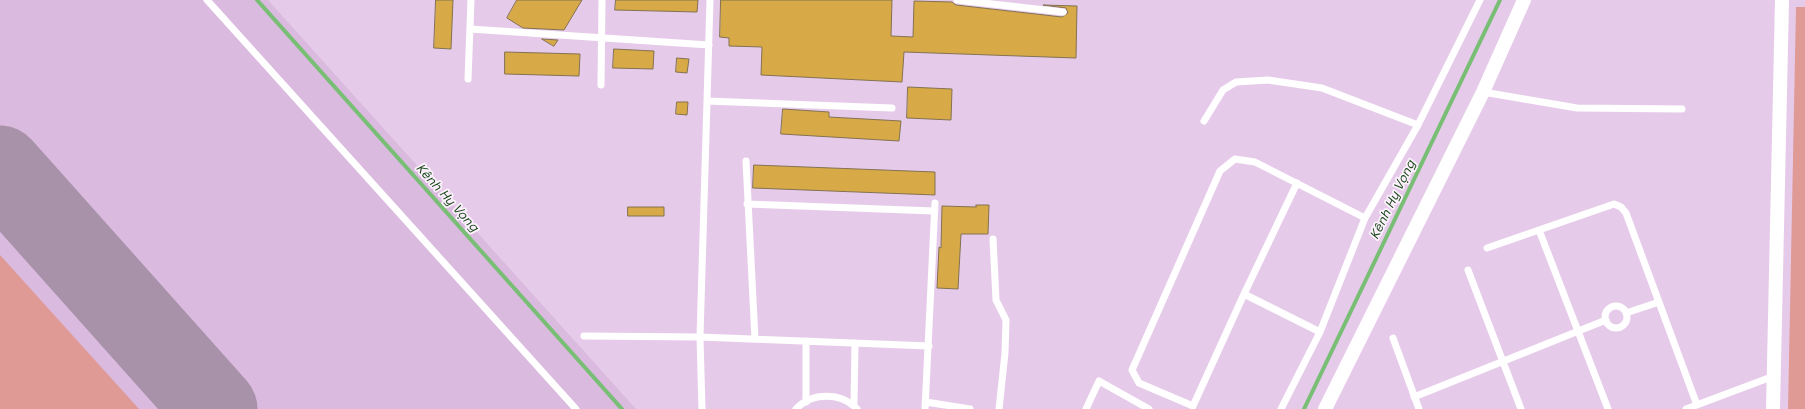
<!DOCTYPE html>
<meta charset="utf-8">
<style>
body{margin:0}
canvas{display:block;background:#e6cae9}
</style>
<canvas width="1805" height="409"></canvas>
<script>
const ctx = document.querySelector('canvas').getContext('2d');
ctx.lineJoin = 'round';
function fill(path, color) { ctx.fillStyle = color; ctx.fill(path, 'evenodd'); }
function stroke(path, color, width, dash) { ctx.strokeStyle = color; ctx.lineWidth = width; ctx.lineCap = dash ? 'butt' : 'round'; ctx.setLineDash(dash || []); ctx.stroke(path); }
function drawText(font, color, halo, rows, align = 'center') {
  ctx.font = font + ' "Space Grotesk",sans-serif'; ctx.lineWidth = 3.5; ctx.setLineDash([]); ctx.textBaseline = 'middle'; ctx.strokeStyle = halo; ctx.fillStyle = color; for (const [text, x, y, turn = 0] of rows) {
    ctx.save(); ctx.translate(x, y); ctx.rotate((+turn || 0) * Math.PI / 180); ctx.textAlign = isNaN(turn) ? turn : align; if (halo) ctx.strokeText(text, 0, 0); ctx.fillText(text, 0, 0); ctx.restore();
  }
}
const built = new Path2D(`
 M0,0H268L636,409H0Z`);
const green = new Path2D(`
 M1796,7H1805V409H1788Z
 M0,255L139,409H0Z`);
const stream = new Path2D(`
 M257,0L622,409
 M1304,409L1500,0`);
const runway = new Path2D(`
 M0,168L215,409`);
const building = new Path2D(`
 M436,0H453L451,49L434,48Z
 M517,0H582L564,30L523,28L507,18Z
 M616,0H698L697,12L615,10Z
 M721,0H892L891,36L913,37L914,1L952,2L956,5L1062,17L1068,13L1066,8L1043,5L1077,6L1076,58L904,52L902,82L761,75L762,47L729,46V38L720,37Z
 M542,39L558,40L554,46Z
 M614,49L654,51L653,69L613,68Z
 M505,52L580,54L579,76L505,74Z
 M677,58L689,59L687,73L676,72Z
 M908,87L952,89L951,120L907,118Z
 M677,102H688L687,115L676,114Z
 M783,109L829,112V117L901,121L899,141L781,134Z
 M754,165L935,172V195L753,188Z
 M976,205H989L988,234H961L958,289L937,288L939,247L941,248L942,206L976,207Z
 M628,207H664V216H628Z`);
const service = new Path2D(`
 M207,0L576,409
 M957,0L1063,12
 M470,29L709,45
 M468,79L471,0
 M601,85L602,0
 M1483,92L1577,108L1682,109
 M707,101L892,108
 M1204,121L1223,90L1236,82L1268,80L1322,88L1418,125
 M746,161L755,339
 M747,204L934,211
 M1539,230L1608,409
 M993,239L996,300L1006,320L1005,353L999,409
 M1487,248L1614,204L1621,207L1626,213L1697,405
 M1468,270L1521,409
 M1244,294L1297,183
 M1605 317a11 11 0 1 1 22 0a11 11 0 1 1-22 0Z
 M1626,313L1659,302
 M1320,332L1244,294L1193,406L1139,383L1132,370L1220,171L1235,159L1255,162L1365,218
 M584,336L700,337L929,346
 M1393,338L1419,409
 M806,341V402
 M1414,397L1606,320
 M926,402L970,409
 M854,405L855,343
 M702,409L700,337L710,0
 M796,409C812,392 841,392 857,409
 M925,409L935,203
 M1086,409L1099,381L1149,409
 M1281,409L1320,332L1365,218L1418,125L1480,0
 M1686,409L1774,376`);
const minor = new Path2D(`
 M1325,409L1483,92L1524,0
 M1773,409L1782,0`);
const waterNames = [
 ["Kênh Hy Vọng",447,198,48],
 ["Kênh Hy Vọng",1393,200,-64]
];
fill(built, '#dabade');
fill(green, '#e09a95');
stroke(stream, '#78be74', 4);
stroke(runway, '#a892aa', 85);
fill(building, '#d7a947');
stroke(building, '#837252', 1);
stroke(service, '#fff', 7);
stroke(minor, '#fff', 14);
drawText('italic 13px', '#174717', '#fdf2fe', waterNames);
</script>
